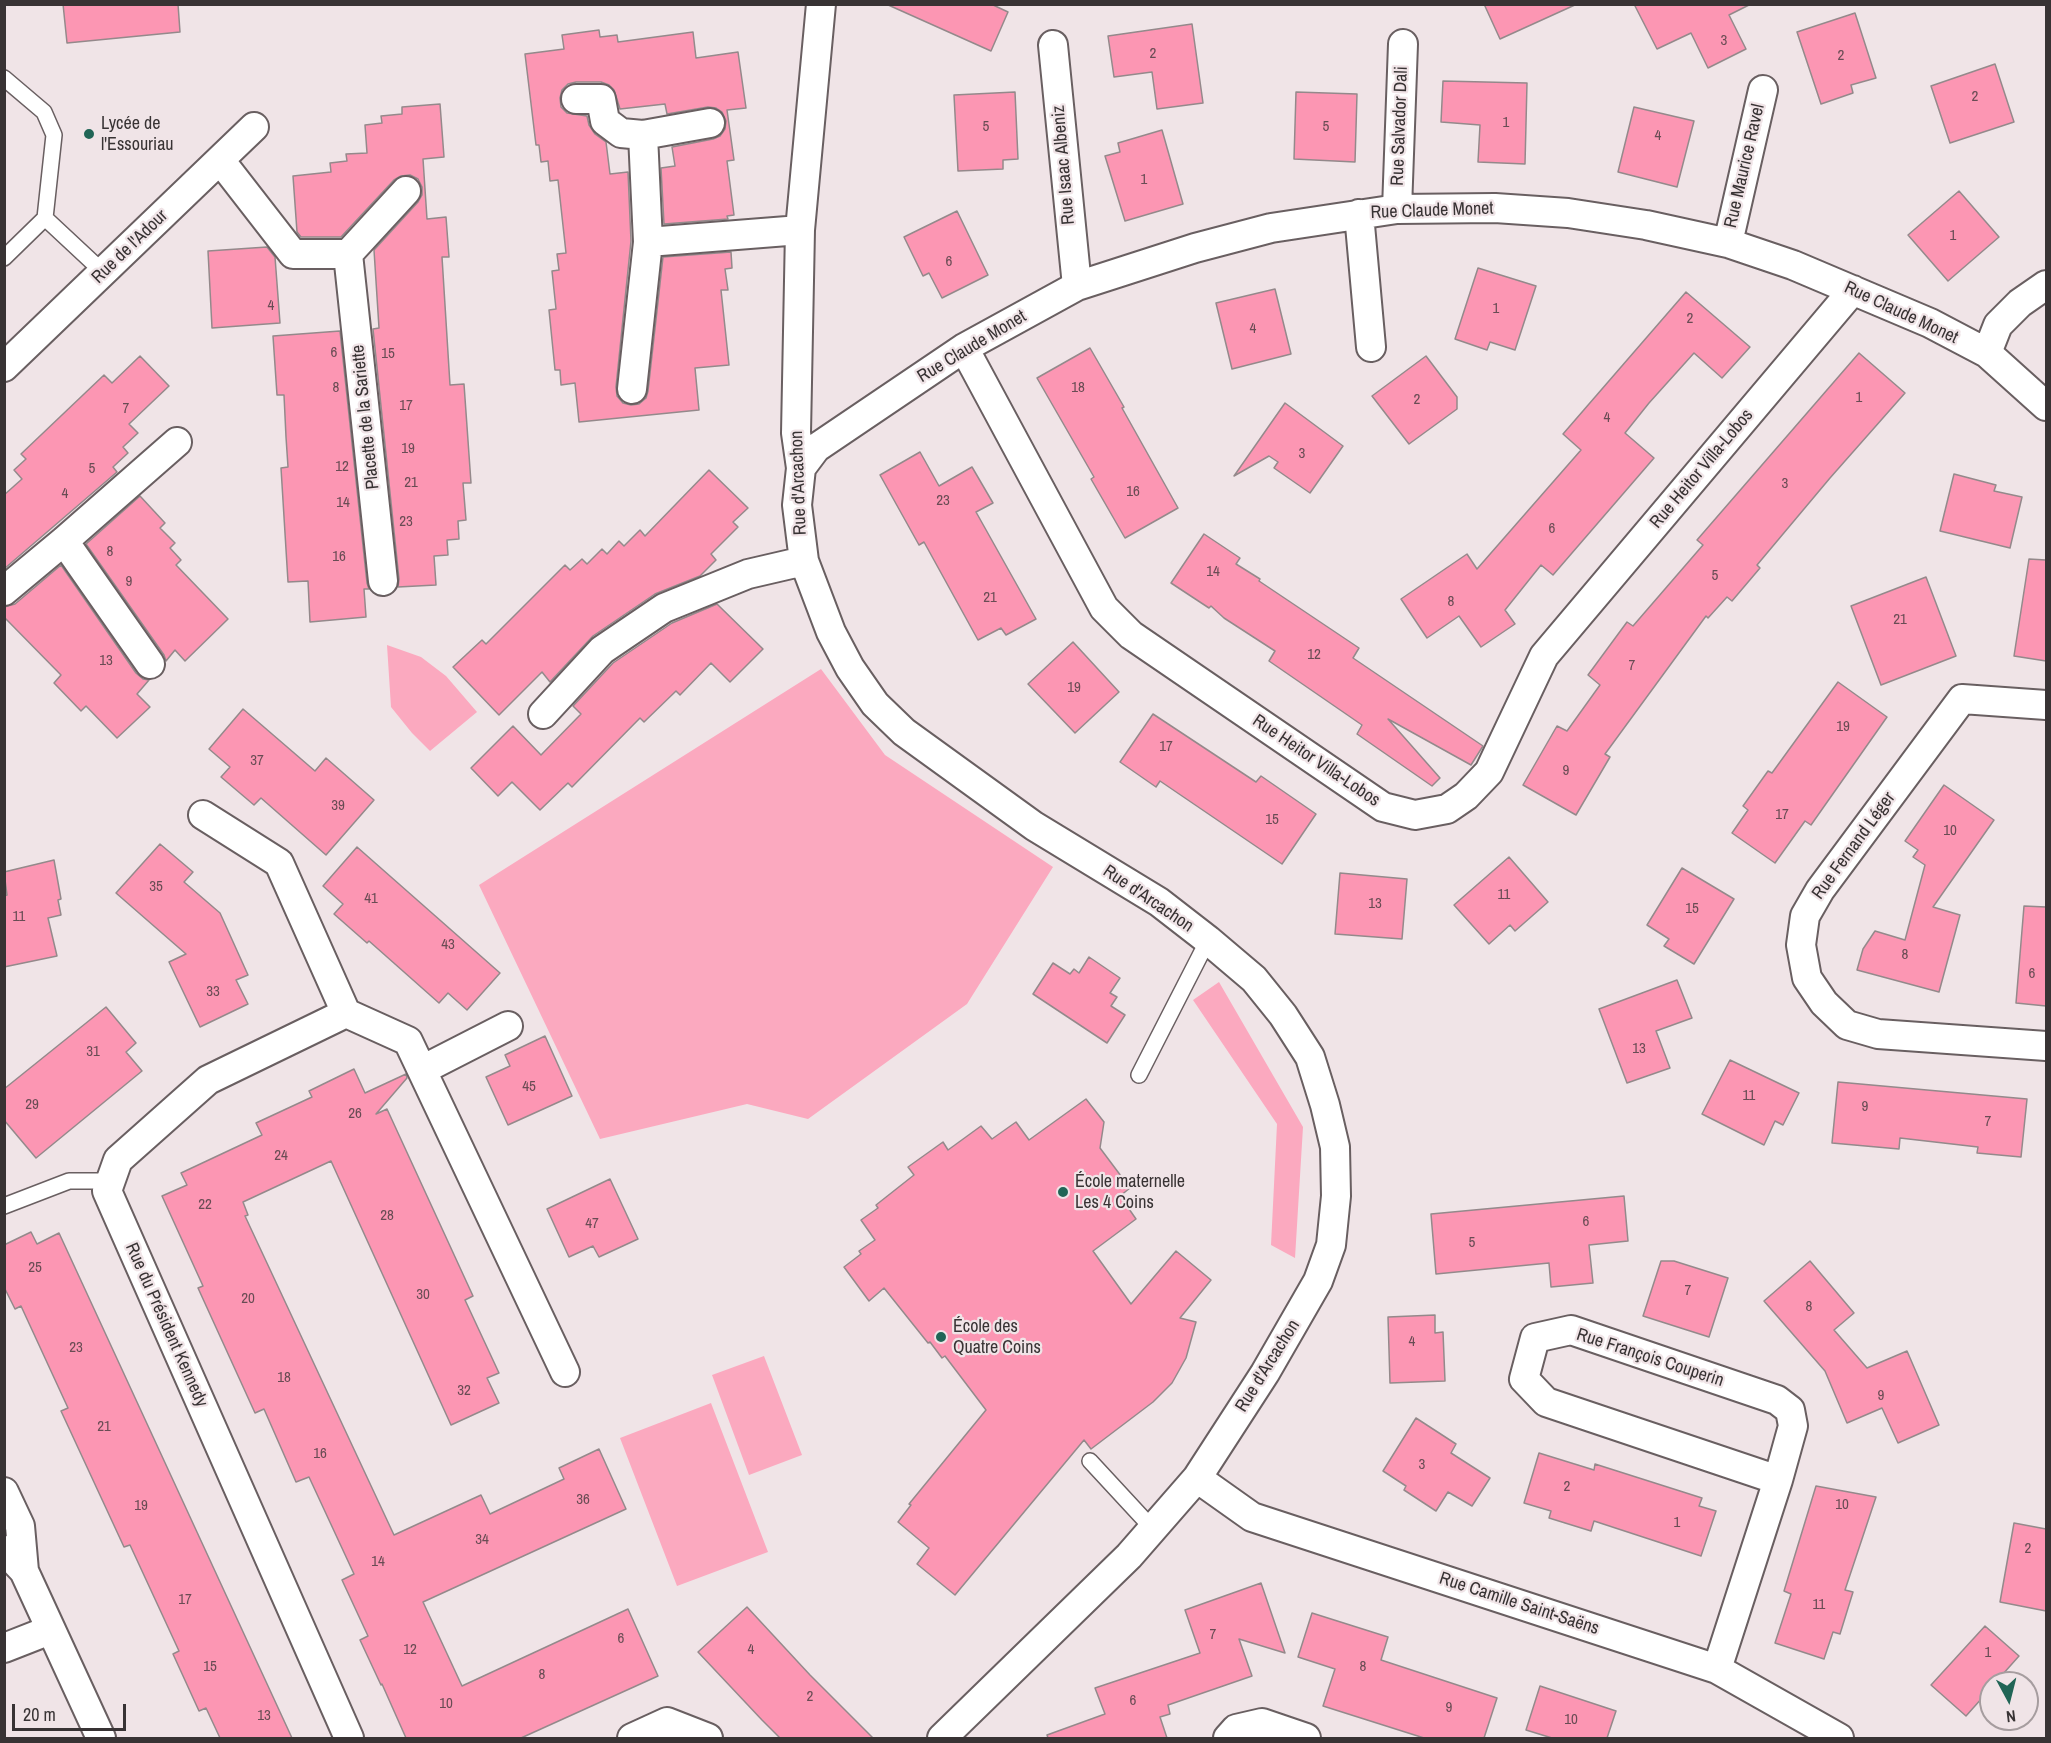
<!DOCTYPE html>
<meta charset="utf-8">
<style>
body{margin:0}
#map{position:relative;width:2051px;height:1743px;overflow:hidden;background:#f0e4e7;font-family:"Archivo Narrow",sans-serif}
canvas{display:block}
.frame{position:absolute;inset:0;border:6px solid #383334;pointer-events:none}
.north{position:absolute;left:1979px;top:1671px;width:60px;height:60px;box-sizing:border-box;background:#f0e4e7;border:2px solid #a69d9f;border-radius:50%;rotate:173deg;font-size:16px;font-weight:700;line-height:24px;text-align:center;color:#383334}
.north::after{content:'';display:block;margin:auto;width:21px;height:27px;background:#216556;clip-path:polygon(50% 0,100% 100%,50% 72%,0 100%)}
.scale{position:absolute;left:12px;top:1704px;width:114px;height:27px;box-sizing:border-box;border:3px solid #383334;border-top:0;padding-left:8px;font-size:18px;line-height:21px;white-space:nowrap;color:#383334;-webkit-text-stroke:4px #f0e4e7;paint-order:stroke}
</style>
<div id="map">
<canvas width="2051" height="1743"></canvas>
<div class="frame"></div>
<div class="north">N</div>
<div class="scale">20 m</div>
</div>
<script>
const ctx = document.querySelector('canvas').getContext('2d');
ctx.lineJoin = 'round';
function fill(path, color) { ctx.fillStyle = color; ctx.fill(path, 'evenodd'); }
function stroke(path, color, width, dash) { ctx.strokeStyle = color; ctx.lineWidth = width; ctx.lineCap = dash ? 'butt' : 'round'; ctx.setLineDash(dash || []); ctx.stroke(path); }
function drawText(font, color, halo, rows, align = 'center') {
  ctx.font = font + ' "Archivo Narrow",sans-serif'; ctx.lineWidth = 4.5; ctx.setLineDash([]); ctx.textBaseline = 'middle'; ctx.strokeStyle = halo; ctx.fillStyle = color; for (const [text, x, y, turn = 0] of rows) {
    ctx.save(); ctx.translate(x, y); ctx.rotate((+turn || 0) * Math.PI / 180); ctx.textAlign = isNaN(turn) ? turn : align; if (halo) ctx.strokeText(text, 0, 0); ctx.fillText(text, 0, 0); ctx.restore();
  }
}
const green = new Path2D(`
 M387,645L421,657L446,676L477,712L430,751L412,733L391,707Z
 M821,669L885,755L1053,867L967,1004L808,1119L747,1104L600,1139L479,885Z
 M1219,982L1303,1127L1295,1258L1271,1245L1277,1124L1193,1000Z
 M764,1356L802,1455L749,1475L712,1375Z
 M711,1403L768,1552L677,1586L620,1438Z`);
const building = new Path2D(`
 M63,4H178L180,32L67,43Z
 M886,4H991L1008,12L991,51Z
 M1484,4H1577L1500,39Z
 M1634,4H1751L1729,15L1746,49L1708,68L1691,33L1657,49Z
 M1855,13L1876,78L1851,85L1853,93L1821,104L1797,32Z
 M1192,24L1203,103L1157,109L1152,72L1114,77L1108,36Z
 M599,30L600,37L617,35L618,42L693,32L696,58L738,52L746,108L727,110L734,160L727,161L734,215L727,216L728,219L664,224L661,168L675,166L672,147L713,139L720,136L725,129L726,121L722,112L716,108L708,107L667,114L665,104L620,109L614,90L609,85L601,82H576L568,84L562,90L560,98L561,107L567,113L587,116L589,125L595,134L606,142L610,174L628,172L631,241L616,387L617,396L623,403L631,405L639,404L646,398L648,391L663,257L731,252L732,268L725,269L728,290H721L729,365L695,368L699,410L579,422L575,383L561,385L560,370H555L549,310L556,309L552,271L559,270L557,254L566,253L558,180L550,181L548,161L541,162L539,145H536L525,54L564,49L562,35Z
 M1995,64L2014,122L1950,143L1931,86Z
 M1443,81L1527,83L1525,164L1478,162L1480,125L1441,122Z
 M1015,92L1018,159L1003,160V169L958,171L954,95Z
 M1296,92L1357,94L1355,162L1294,159Z
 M440,104L444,157L423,159L427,219L446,217L449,257H442L450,385L464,384L471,483H463L466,520L458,521L459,539L447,540L448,555L434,556L436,585L398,587L399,579L373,329L379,328L374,250L418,202L422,195V187L418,179L410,175L401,176L394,180L341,237H301L297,232L293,176L331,172L330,163L347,161L346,154L367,153L365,125L382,123L381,116L402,114V107Z
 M1634,107L1694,121L1677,187L1618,172Z
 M1162,130L1183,204L1125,221L1105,156L1120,152L1118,143Z
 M1959,191L1999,237L1948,281L1908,235Z
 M957,211L988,275L942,298L929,273L923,276L904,237Z
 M267,247L275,257L280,323L212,328L208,251Z
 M1478,268L1536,286L1515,350L1490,342L1487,350L1455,339Z
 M1275,289L1291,354L1232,369L1216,303Z
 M1686,292L1750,347L1722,378L1694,353L1649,403L1625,433L1654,458L1553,575L1541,565L1505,610L1515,624L1481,647L1459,616L1427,638L1401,599L1467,554L1477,569L1581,450L1563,434Z
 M340,331L367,583L369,589H364L366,617L310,622L308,581L288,582L281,468L288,467L286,437L284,395H277L273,336Z
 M1090,348L1124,407L1122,408L1178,508L1125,538L1091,479L1094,477L1037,378Z
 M1859,353L1905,393L1830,478L1757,565L1760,568L1732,601L1727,597L1708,618L1706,616L1605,754L1610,757L1576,815L1523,785L1557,726L1567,731L1600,685L1588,675L1627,622L1633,626L1703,545L1697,540Z
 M140,356L169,386L129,424L138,433L123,447L128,453L113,467L117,472L4,569V495L22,479L14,470L26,459L21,454L104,375L112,383Z
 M1426,356L1457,397V409L1409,444L1372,396Z
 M1285,403L1343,446L1310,493L1274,468L1278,462L1269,456L1234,476Z
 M920,452L939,486L972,467L993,503L976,512L1036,619L1006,635L1001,628L978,640L924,542L919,545L880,475Z
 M709,470L748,508L733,522L738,527L711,554L716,560L700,576L655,594L593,636L550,682L542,672L499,715L453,667L482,640L486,644L565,565L570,570L582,559L587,564L602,549L607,554L619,541L624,546L640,530L645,536Z
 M1954,474L1996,485L1994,491L2022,497L2010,548L1940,531Z
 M140,496L165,523L160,528L175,543L170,548L181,560L176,565L228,619L185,661L175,650L166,661L164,655L86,544Z
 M1204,534L1240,558L1236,564L1260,579L1259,581L1359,648L1353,658L1483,746L1471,765L1388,719L1440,778L1432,786L1357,734L1362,725L1269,661L1275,651L1224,618L1211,606L1209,608L1171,583Z
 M2029,559L2046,560V661L2014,656Z
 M61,565L136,673L143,679L149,680L137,694L150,707L117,738L86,706L81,711L54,683L61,675L4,617V607L15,604Z
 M1926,577L1956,656L1881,685L1851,606Z
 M717,604L763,649L730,682L711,663L680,695L676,691L644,722L640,718L572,787L568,783L540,810L512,782L498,796L471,768L513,726L541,755L581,714L573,706L613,663L672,623Z
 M1073,642L1119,692L1075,733L1028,684Z
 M1838,682L1887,717L1811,825L1805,821L1775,863L1732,833L1748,810L1743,806L1768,771L1772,773Z
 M243,709L315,771L326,758L374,800L326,855L261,798L254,805L221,777L230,767L209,749Z
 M1153,714L1256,782L1261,776L1316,814L1282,864L1160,781L1156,787L1120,762Z
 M1944,785L1994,820L1933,907L1960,915L1939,992L1857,970L1863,949L1875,931L1905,940L1925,865L1913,857L1918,850L1905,841Z
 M160,844L193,872L184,882L220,913L248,975L236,980L248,1004L200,1027L169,962L186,954L116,893Z
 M357,847L500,973L467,1010L448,993L439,1003L369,941L367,943L334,914L343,904L323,886Z
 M1509,857L1548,902L1515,931L1510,925L1489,944L1454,905Z
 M54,860L61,899L58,900L61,915L48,918L57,956L4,967V896L7,895L4,872Z
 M1682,868L1734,899L1694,964L1664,946L1669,939L1647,925Z
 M1340,873L1407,879L1402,939L1335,934Z
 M2024,906L2046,907V1006L2016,1003Z
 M1089,957L1120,978L1110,993L1117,997L1111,1006L1125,1015L1107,1043L1033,994L1053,963L1070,974L1074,969L1079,973Z
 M1677,980L1692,1018L1656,1031L1670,1068L1627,1083L1599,1009Z
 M106,1007L136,1043L126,1052L142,1071L36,1158L4,1120V1089Z
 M545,1036L572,1096L508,1125L486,1077L510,1066L505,1055Z
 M1730,1060L1799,1093L1783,1125L1775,1121L1764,1145L1702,1114Z
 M354,1069L365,1093L406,1074L407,1078L376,1114L387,1109L473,1296L465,1300L499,1373L487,1378L499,1403L451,1425L331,1161L243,1202L248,1215L245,1216L394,1535L481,1495L490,1514L564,1479L559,1468L599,1449L626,1509L423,1602L462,1686L628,1609L658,1676L521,1738H406L382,1684L381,1685L360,1640L368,1636L342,1580L354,1574L309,1477L296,1482L264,1409L255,1413L198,1288L203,1286L162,1196L187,1185L181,1173L262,1135L256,1123L312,1097L309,1091Z
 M1838,1082L2027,1099L2021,1157L1977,1153L1978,1147L1900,1138L1899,1149L1832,1143Z
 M1086,1099L1104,1122L1100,1148L1130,1188L1120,1196L1136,1219L1093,1251L1131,1304L1176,1251L1211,1280L1180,1318L1196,1322L1186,1358L1172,1383L1153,1402L1091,1449L1084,1440L955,1595L917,1564L929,1548L898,1522L911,1505L909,1504L986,1410L945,1356L942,1358L930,1342L928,1343L884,1288L869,1301L844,1267L861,1254L859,1251L875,1240L861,1220L878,1208L876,1205L914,1175L908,1167L943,1142L948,1150L981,1126L992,1139L1016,1122L1029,1140Z
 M610,1179L638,1239L599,1257L593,1246L569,1257L547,1209Z
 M1624,1196L1628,1241L1589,1245L1593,1283L1551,1287L1549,1263L1436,1274L1431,1214Z
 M31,1232L37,1244L59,1233L292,1738H220L206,1708L199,1711L173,1654L179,1651L130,1545L124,1547L61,1411L68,1408L21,1306L15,1309L4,1287V1245Z
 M1661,1261H1674L1728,1278L1709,1337L1643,1316Z
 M1810,1261L1854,1313L1834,1330L1867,1368L1907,1351L1939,1425L1898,1443L1882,1408L1847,1423L1825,1371L1764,1301Z
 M1435,1315V1333L1443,1332L1445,1381L1390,1383L1388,1317Z
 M1416,1418L1456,1444L1451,1453L1490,1478L1472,1506L1448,1492L1436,1511L1404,1490L1406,1486L1383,1471Z
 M1539,1453L1594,1470L1595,1464L1702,1498L1699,1506L1716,1511L1701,1556L1594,1521L1591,1531L1549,1518L1551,1511L1524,1503Z
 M1816,1486L1876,1497L1845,1590L1853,1592L1840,1634L1833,1632L1824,1659L1775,1643L1791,1594L1784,1591Z
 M2014,1523L2046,1529V1611L2000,1602Z
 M1261,1583L1285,1653L1239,1639L1252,1676L1168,1705L1170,1714L1160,1717L1167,1738H1048L1047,1735L1105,1714L1095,1688L1200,1653L1185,1610Z
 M747,1607L810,1675L873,1738H780L762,1720L698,1652Z
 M1312,1613L1388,1637L1381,1660L1497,1698L1484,1738H1424L1323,1706L1335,1669L1298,1657Z
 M1985,1626L2019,1656L1995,1683H1991V1688L1966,1716L1931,1685Z
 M1540,1686L1616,1711L1607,1738H1552L1526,1730Z`);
const service = new Path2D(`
 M4,78L44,112L54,135L45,218L104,273
 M4,258L45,218
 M1139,1075L1208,940
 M4,1206L69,1181H111
 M1090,1461L1152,1528`);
const minor = new Path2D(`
 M821,4L800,230L796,433L801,468L797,505L804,561L831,632L850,668L875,704L904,732L1034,826L1159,902L1208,940L1254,979L1283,1015L1310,1057L1325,1105L1335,1147L1336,1196L1331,1245L1318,1281L1265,1373L1197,1478L1129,1556L942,1738
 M1053,45L1077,286
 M576,99H601L605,121L621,133L643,135
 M220,160L293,254H348L383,581
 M1397,209L1403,44
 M1359,214L1371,347
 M648,242L800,230
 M1728,243L1763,90
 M348,254L406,191
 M964,348L1104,608L1131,635L1383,807L1415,815L1447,809L1466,796L1489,772L1544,656L1853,290
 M1987,353L1998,325L2020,303L2046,285
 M4,367L254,127
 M632,389L648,242L643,135L710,123
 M801,468L816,448L964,348L1077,286L1195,248L1271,228L1397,209L1495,208L1568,213L1646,225L1728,243L1793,265L1930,323L1987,353L2046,406
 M64,541L150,664
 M4,591L64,541L177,442
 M2046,705L1962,699L1820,890L1805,916L1801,945L1807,978L1824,1003L1847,1025L1878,1034L2046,1046
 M543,714L602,650L664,608L748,574L804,561
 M203,815L279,863L346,1013
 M422,1070L508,1026
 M1197,1478L1252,1517L1717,1669L1839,1738
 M4,1492L20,1526L24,1571
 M4,1550L24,1571L101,1738
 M4,1648L50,1630
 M1717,1669L1778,1480L1793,1426L1790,1410L1777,1400L1571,1330L1535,1338L1524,1379L1546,1402L1778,1480
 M349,1738L107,1191L118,1160L208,1080L346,1013L408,1041L565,1372
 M632,1738L667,1722L708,1738
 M1228,1738L1236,1729L1262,1723L1306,1738`);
const markers = [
 [89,134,6,"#216556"],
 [1063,1192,6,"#216556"],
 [941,1337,6,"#216556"]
];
const numberNames = [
 ["3",1724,41],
 ["2",1153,54],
 ["2",1841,56],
 ["2",1975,97],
 ["1",1506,123],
 ["5",986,127],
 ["5",1326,127],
 ["4",1658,136],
 ["1",1144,180],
 ["1",1953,236],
 ["6",949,262],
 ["4",271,306],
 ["1",1496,309],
 ["2",1690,319],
 ["4",1253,329],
 ["6",334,353],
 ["15",388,354],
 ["8",336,388],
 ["18",1078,388],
 ["1",1859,398],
 ["2",1417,400],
 ["17",406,406],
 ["7",126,409],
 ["4",1607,418],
 ["19",408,449],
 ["3",1302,454],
 ["12",342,467],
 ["5",92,469],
 ["21",411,483],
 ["3",1785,484],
 ["16",1133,492],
 ["4",65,494],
 ["23",943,501],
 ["14",343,503],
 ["23",406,522],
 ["6",1552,529],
 ["8",110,552],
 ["16",339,557],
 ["14",1213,572],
 ["5",1715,576],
 ["9",129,582],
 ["21",990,598],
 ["8",1451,602],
 ["21",1900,620],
 ["12",1314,655],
 ["13",106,661],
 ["7",1632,666],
 ["19",1074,688],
 ["19",1843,727],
 ["17",1166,747],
 ["37",257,761],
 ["9",1566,771],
 ["39",338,806],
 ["17",1782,815],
 ["15",1272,820],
 ["10",1950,831],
 ["35",156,887],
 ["11",1504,895],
 ["41",371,899],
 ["13",1375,904],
 ["15",1692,909],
 ["11",19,917],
 ["43",448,945],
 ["8",1905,955],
 ["6",2032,974],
 ["33",213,992],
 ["13",1639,1049],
 ["31",93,1052],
 ["45",529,1087],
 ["11",1749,1096],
 ["29",32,1105],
 ["9",1865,1107],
 ["26",355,1114],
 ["7",1988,1122],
 ["24",281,1156],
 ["22",205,1205],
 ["28",387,1216],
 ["6",1586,1222],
 ["47",592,1224],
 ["5",1472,1243],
 ["25",35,1268],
 ["7",1688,1291],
 ["30",423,1295],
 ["20",248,1299],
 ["8",1809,1307],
 ["4",1412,1342],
 ["23",76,1348],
 ["18",284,1378],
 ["32",464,1391],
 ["9",1881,1396],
 ["21",104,1427],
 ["16",320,1454],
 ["3",1422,1465],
 ["2",1567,1487],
 ["36",583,1500],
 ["10",1842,1505],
 ["19",141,1506],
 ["1",1677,1523],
 ["34",482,1540],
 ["2",2028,1549],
 ["14",378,1562],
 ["17",185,1600],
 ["11",1819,1605],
 ["7",1213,1635],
 ["6",621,1639],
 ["12",410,1650],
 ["4",751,1650],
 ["1",1988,1653],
 ["15",210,1667],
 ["8",1363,1667],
 ["8",542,1675],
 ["2",810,1697],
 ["6",1133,1701],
 ["10",446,1704],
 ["9",1449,1708],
 ["13",264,1716],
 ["10",1571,1720]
];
const poiNames = [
 ["Lycée de",101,124],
 ["l'Essouriau",101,145],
 ["École maternelle",1075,1182],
 ["Les 4 Coins",1075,1203],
 ["École des",953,1327],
 ["Quatre Coins",953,1348]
];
const streetNames = [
 ["Rue Salvador Dali",1400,126,-88],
 ["Rue Isaac Albeniz",1064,165,-95],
 ["Rue Maurice Ravel",1745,166,-77],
 ["Rue Claude Monet",1432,211,-2],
 ["Rue de l'Adour",130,247,-44],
 ["Rue Claude Monet",1901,313,25],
 ["Rue Claude Monet",972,347,-31],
 ["Placette de la Sariette",366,417,-96],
 ["Rue Heitor Villa-Lobos",1702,469,-50],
 ["Rue d'Arcachon",799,483,-92],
 ["Rue Heitor Villa-Lobos",1316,761,34],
 ["Rue Fernand Léger",1854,846,-54],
 ["Rue d'Arcachon",1148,899,34],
 ["Rue du Président Kennedy",166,1325,66],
 ["Rue François Couperin",1650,1358,18],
 ["Rue d'Arcachon",1268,1366,-58],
 ["Rue Camille Saint-Saëns",1519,1604,18]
];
fill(green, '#fba9bf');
fill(building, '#fc96b3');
stroke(building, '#94898b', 1.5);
stroke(service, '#695f61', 18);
stroke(minor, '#695f61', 32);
stroke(service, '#fff', 15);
stroke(minor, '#fff', 28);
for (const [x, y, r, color] of markers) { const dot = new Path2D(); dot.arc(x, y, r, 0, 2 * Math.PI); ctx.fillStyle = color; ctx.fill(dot); stroke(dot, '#f0e4e7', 2); }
drawText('15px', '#694c54', null, numberNames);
drawText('18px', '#383334', '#f0e4e7', poiNames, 'left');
drawText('18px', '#383334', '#f0e4e7', streetNames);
</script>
